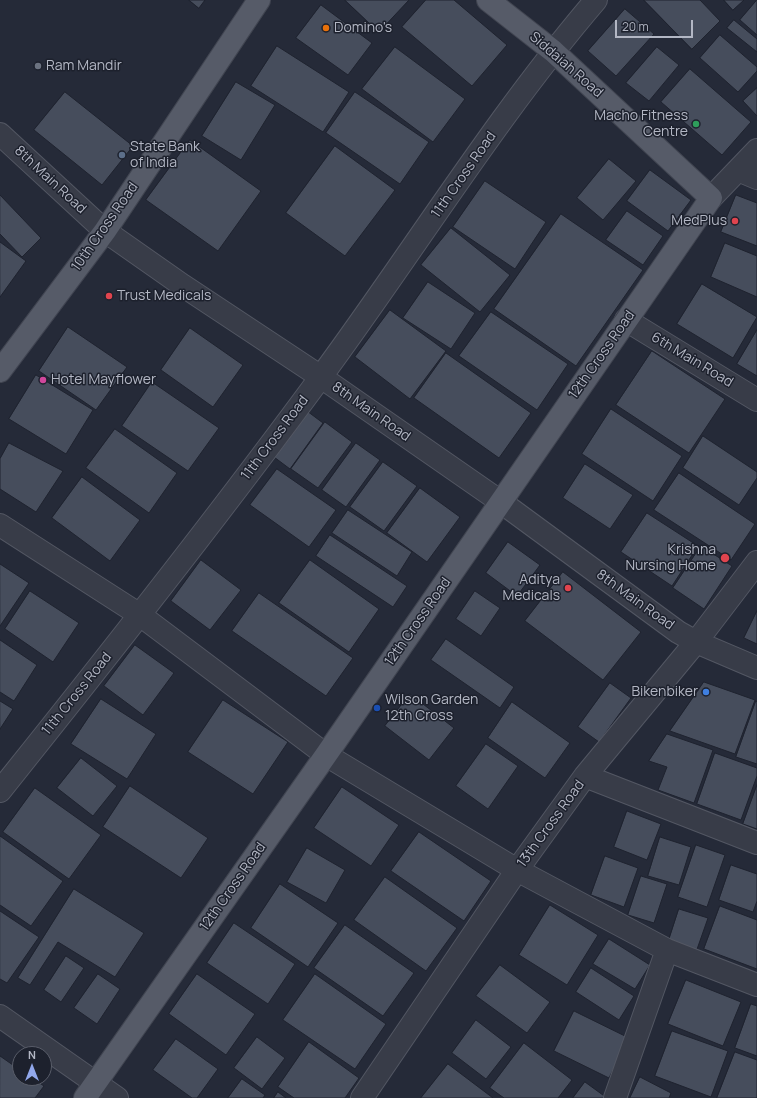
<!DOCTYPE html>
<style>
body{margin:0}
#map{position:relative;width:757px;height:1098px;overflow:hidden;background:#252a38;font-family:Manrope,sans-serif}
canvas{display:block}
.north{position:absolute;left:12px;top:1046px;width:40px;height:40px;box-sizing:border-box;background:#1d212d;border:1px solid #595d69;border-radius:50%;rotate:0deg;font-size:11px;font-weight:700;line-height:16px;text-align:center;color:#b3b7c4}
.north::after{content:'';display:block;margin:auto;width:14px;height:18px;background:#91a7eb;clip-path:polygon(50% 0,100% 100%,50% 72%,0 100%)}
.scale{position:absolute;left:615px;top:20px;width:78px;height:18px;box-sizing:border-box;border:2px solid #b3b7c4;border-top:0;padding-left:5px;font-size:12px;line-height:14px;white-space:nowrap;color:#b3b7c4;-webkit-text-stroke:3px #1d212d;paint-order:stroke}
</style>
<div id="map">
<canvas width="757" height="1098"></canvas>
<div class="north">N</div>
<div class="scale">20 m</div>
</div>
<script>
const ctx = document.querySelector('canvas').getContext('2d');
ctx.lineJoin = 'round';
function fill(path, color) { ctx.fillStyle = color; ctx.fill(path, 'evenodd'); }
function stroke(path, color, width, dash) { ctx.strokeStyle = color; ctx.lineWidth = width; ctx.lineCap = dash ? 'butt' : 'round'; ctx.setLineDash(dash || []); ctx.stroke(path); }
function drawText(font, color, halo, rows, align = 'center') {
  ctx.font = font + ' Manrope,sans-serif'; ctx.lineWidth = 3; ctx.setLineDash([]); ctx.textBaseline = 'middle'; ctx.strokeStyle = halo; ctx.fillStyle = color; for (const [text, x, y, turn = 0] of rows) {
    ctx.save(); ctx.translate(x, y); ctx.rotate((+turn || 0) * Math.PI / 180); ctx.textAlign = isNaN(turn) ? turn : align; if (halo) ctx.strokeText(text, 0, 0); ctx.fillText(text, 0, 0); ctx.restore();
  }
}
const building = new Path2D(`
 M189,0H205L199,8Z
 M345,0H409L379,32Z
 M426,0H454L507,45L472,86L402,27Z
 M644,0H700L720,21L692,49Z
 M724,0H744L733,10Z
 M757,0V35L740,20Z
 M321,5L372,43L348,75L296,38Z
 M625,9L654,34L616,76L588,51Z
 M734,20L757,39V52L727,28Z
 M720,35L757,67V71L738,92L700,58Z
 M277,46L349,92L323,132L251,86Z
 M395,47L465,99L433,142L362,89Z
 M657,47L679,65L649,101L626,83Z
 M690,69L751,122L722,155L661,102Z
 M236,82L275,105L241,160L202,136Z
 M757,88V116L743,101Z
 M65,92L133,146L102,185L34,130Z
 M355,92L429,142L400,184L326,133Z
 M190,140L261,191L218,251L146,200Z
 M335,146L395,190L345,256L286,213Z
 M609,159L636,181L603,220L577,198Z
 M650,170L691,200L668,231L627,201Z
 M485,181L546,222L515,269L453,227Z
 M0,195L41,238L22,257L0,234Z
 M736,195L757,203V246L721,232Z
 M627,211L663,236L643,265L606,240Z
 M561,214L643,270L576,366L494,309Z
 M451,228L510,275L480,312L421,265Z
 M0,242L26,261L0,297Z
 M725,243L757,256V297L711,277Z
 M428,282L475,313L451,349L403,318Z
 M702,284L757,317L733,358L677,324Z
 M390,310L446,351L410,399L355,357Z
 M491,312L568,364L537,410L459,356Z
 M68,327L127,367L96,410L39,371Z
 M190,328L243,365L213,407L161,370Z
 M757,330V376L737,364Z
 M652,351L725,399L689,453L616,405Z
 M446,353L531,413L499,458L414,398Z
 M36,375L93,410L66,454L9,419Z
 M152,382L219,428L188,471L122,426Z
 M303,408L323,423L290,469L270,454Z
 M611,409L682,456L653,501L582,454Z
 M325,422L352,442L318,488L291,469Z
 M115,429L177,473L149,513L86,468Z
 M703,436L757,472V478L739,505L683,468Z
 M9,443L63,471L36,512L0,489V459Z
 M356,443L380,460L346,507L322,490Z
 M383,462L417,486L384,531L350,507Z
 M585,464L633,495L610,529L563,498Z
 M277,469L336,510L309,547L250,505Z
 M679,473L755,524L731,560L654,510Z
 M82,477L140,520L110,561L52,518Z
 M420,488L460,517L427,562L387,533Z
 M348,510L412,552L397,576L332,533Z
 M647,513L698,546L672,586L621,552Z
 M330,535L407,586L393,607L316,556Z
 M508,542L540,565L517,596L486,573Z
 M701,546L732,566L704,609L673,588Z
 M201,560L241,590L210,630L171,601Z
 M310,560L379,609L349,652L279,603Z
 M0,564L29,583L0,626Z
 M563,572L641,632L603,680L525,621Z
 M30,591L79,623L53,662L5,629Z
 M475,591L500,608L481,636L456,619Z
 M259,593L353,658L326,696L232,631Z
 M757,611V644L744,638Z
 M446,639L514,687L500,708L431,660Z
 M0,640L37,665L14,701L0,692Z
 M135,645L174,673L143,715L104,686Z
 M704,682L755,700L735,754L670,731Z
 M610,683L631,698L599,742L578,727Z
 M410,694L454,728L429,760L385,726Z
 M101,699L156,734L127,779L71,744Z
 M223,700L288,742L253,794L188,752Z
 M0,701L13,709L0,729Z
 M756,701L757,702V764L736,757Z
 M512,702L570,743L545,778L488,738Z
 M667,734L713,750L694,803L658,790L667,767L649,761Z
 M486,744L518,766L488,809L456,786Z
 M715,753L757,768V776L741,820L697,804Z
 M81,758L117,786L93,816L57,788Z
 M757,785V829L743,824Z
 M130,786L208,838L181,878L103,827Z
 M342,787L399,825L371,866L314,828Z
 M35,788L101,835L69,879L3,832Z
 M627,811L661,824L647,860L614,847Z
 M419,832L491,881L464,921L391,871Z
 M0,836L63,881L31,926L0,905Z
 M660,837L691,847L679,885L648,876Z
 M696,845L725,855L707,907L678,897Z
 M307,848L345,870L326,903L287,882Z
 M605,856L638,868L624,907L591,895Z
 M731,865L757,874V901L753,912L719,900Z
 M641,876L667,884L654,923L628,915Z
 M385,877L457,928L426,971L354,920Z
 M280,884L338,923L308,967L251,928Z
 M74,889L144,933L115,977L58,942L30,985L18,978Z
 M550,905L598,935L567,985L519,955Z
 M720,906L757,920V969L704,949Z
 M679,909L708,918L695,955L667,946Z
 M0,911L39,937L7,983L0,979Z
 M234,923L295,964L268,1004L207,963Z
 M345,925L414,973L383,1016L314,968Z
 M609,939L650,965L635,989L593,964Z
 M66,956L84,968L61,1002L44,990Z
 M500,965L550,1002L527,1033L476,996Z
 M591,968L634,996L619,1020L576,992Z
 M98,974L120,989L97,1024L74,1008Z
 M197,974L255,1014L226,1055L169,1014Z
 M315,974L386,1024L355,1069L283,1020Z
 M686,980L741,1002L723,1046L668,1024Z
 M751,1004L757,1006V1056L735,1048Z
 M574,1011L629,1038L609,1078L554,1051Z
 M476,1020L511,1047L486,1079L452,1053Z
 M672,1031L728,1051L711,1097L655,1076Z
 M257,1037L285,1058L262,1089L234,1068Z
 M176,1039L218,1069L197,1098H192L153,1070Z
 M309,1042L359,1078L345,1098H294L278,1087Z
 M524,1043L572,1080L558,1098H504L490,1088Z
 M735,1052L757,1060V1098H717Z
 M0,1056L20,1070V1078H32L44,1086L35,1098H0Z
 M448,1064L493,1098H421Z
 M640,1077L671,1093L669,1098H630Z
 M242,1079L265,1095L263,1098H228Z
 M585,1082L607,1098H573Z
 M278,1092L286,1098H274Z`);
const minor = new Path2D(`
 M0,134L105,231L182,285L321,377L501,502L678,632L696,642L757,668
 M738,170L757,178
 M711,198L757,150
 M626,320L757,400
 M0,525L140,615L326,755L517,870L667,950L757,985
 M585,776L757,843
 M0,791C109,655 217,518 320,378C413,252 495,118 596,0
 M0,1016L117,1098
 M362,1098L517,870L585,776L696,642L757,562
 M615,1098L667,950`);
const major = new Path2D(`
 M0,371L105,231L259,0
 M85,1098L326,755L711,198L553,51L488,0`);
const markers = [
 [326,28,4,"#e8710a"],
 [38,66,4,"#6b7280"],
 [696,124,4,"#2e9e5b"],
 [122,155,4,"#5c6f8a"],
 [735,221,4,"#e0444e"],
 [109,296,4,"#e0444e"],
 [43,380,4,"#d1479c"],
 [725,558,5,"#e0444e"],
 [568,588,4,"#e0444e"],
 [706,692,4,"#3f7fe0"],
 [377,708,4,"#1a4fb4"]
];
const poiNames = [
 ["Domino's",334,28],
 ["Ram Mandir",46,66],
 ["Macho Fitness",688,116,"right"],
 ["Centre",688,132,"right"],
 ["State Bank",130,147],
 ["of India",130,163],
 ["MedPlus",727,221,"right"],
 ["Trust Medicals",117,296],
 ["Hotel Mayflower",51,380],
 ["Krishna",716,550,"right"],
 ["Nursing Home",716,566,"right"],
 ["Aditya",560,580,"right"],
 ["Medicals",560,596,"right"],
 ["Bikenbiker",698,692,"right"],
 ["Wilson Garden",385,700],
 ["12th Cross",385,716]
];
const streetNames = [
 ["Siddaiah Road",566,65,41],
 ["11th Cross Road",464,175,-55],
 ["8th Main Road",50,180,43],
 ["10th Cross Road",105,227,-55],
 ["12th Cross Road",602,355,-55],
 ["6th Main Road",692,360,31],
 ["8th Main Road",371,412,35],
 ["11th Cross Road",275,438,-53],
 ["8th Main Road",635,600,36],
 ["12th Cross Road",418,622,-55],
 ["11th Cross Road",77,694,-51],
 ["13th Cross Road",551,824,-54],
 ["12th Cross Road",233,887,-55]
];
fill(building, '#464d5c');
stroke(building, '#1f232f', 1);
stroke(minor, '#535763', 24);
stroke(major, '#414551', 24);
stroke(minor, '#383c48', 22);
stroke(major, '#565b68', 22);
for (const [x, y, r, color] of markers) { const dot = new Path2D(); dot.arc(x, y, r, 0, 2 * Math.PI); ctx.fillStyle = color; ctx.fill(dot); stroke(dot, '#1d212d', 1.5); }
drawText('14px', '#b3b7c4', '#1d212d', poiNames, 'left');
drawText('14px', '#b3b7c4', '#1d212d', streetNames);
</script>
